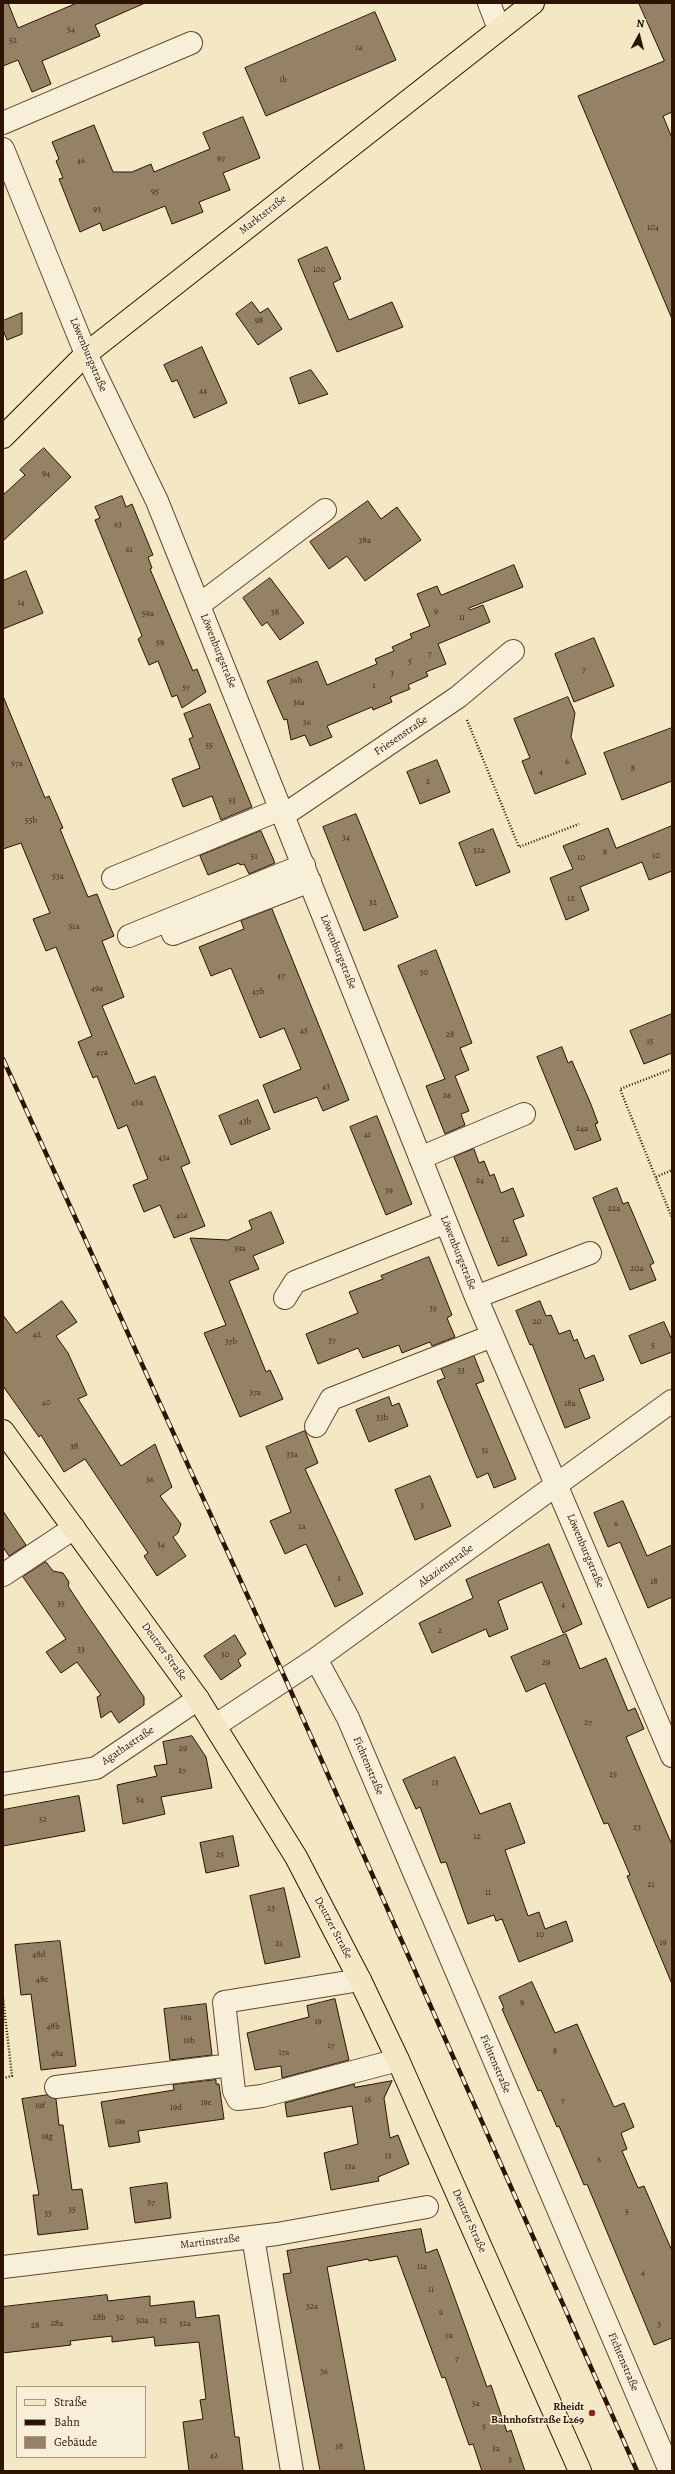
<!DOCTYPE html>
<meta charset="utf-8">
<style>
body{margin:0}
#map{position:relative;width:675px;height:2474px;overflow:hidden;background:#f4e7c4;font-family:Alegreya,serif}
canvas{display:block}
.frame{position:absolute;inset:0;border:4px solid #2e1300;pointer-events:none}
.legend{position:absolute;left:16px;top:2386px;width:130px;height:72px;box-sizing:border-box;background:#f8efd9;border:1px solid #a79782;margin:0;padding:5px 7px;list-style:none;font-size:12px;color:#2e1300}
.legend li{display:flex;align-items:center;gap:8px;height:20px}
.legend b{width:20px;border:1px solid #a79782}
.north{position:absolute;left:619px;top:16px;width:40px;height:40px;-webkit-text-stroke:3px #f8efd9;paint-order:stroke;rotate:7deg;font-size:11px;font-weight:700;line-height:16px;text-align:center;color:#2e1300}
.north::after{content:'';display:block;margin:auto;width:14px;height:18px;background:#2e1300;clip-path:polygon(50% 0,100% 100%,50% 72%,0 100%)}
</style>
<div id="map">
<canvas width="675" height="2474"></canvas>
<div class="frame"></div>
<ul class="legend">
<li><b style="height:5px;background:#f4e7c4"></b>Straße</li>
<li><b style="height:5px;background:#2e1300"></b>Bahn</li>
<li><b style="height:11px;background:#958166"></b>Gebäude</li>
</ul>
<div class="north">N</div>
</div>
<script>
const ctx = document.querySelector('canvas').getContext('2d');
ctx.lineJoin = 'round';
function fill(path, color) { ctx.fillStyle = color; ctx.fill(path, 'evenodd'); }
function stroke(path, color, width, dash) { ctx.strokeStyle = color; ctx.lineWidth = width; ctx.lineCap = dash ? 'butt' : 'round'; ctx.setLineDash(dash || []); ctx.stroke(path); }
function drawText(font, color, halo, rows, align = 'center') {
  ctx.font = font + ' Alegreya,serif'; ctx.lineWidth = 3; ctx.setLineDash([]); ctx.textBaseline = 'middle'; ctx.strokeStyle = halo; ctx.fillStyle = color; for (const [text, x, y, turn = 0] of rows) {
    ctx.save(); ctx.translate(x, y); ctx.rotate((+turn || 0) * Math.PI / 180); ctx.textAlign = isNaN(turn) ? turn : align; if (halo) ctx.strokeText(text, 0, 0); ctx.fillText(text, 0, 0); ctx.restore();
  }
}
const building = new Path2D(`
 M3,3H8L18,28L77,3H145L95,25L100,36L42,61L51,84L32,92L18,60L3,66Z
 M639,3H672V112L663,116L672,138V319L578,96L664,61Z
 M375,12L396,60L266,116L245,68Z
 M243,117L260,158L223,173L230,190L199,202L203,212L172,224L165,206L103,231L100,223L80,232L59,179L63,178L56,161L59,159L52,142L94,125L113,172H132L151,164L154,172L210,149L203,133Z
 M327,247L341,279L333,283L349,320L392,302L403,327L337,352L298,260Z
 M252,302L260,313L268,308L282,329L258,345L236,314Z
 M22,313V334L7,340L3,330V321Z
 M202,347L227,403L194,418L177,380L172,382L164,365Z
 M311,370L328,394L299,404L290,378Z
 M44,448L71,477L3,541V495L25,475L20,470Z
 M122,496L126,507L132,504L153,555L148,557L152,568L150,569L193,671L197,669L206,692L182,708L177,695L172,697L158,661L149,665L138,639L142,636L95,520L100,518L95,507Z
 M368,501L381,519L397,507L421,540L365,581L347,556L329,569L310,542Z
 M514,565L523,587L469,608L470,610L483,605L490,622L438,644L446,664L426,672L428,676L408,685L410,689L390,697L392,702L373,710L372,707L327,726L332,737L310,746L305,735L291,740L287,719L284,720L267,681L317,661L327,685L377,664L375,659L394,651L392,647L412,638L410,634L430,626L417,594L437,586L441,595Z
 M26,571L43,613L3,629V581Z
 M270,578L304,623L280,640L267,622L262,626L243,598Z
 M594,638L614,686L574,702L555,654Z
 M3,696L45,798L49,796L63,828L60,829L88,897L97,894L114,936L102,941L124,997L102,1006L135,1084L155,1076L190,1163L181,1167L205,1226L174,1238L160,1205L144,1212L133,1185L148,1179L127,1125L118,1129L97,1076L93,1078L78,1042L92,1036L56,947L46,951L33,919L50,913L21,843L3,849Z
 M568,697L575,713L571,737L586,774L535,794L522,761L530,758L514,719Z
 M210,704L252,807L221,820L212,796L183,807L172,779L200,768L189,739L193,737L184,714Z
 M672,728V781L622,800L604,753Z
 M437,760L450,792L420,804L407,772Z
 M356,814L398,917L364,931L323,827Z
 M672,826V871L649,880L642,862L580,887L589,910L566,920L550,878L573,869L563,846L608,828L616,848Z
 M493,829L510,872L476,886L459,843Z
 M261,831L275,863L249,874L244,864L240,865L239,863L208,875L200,856Z
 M272,909L349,1100L323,1111L317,1097L274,1113L263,1085L301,1069L284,1028L260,1038L231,968L211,976L199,947L244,929L241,921Z
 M436,950L472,1043L460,1048L469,1070L455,1076L469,1111L461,1114L465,1125L445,1134L426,1086L445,1079L398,966Z
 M672,1014V1053L644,1064L630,1031Z
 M562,1047L568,1063L572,1061L590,1102L598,1123L595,1124L601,1140L575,1150L537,1057Z
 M258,1100L270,1129L231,1145L219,1116Z
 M377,1116L412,1204L386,1215L350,1127Z
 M474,1149L479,1163L484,1161L490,1176L494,1174L501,1193L513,1188L524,1216L513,1220L527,1255L498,1266L454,1157Z
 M617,1188L623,1204L628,1202L645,1242L654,1263L650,1265L656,1280L630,1290L593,1198Z
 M271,1212L284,1243L253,1256L259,1269L229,1281L266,1372L270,1370L283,1399L240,1417L204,1333L226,1325L190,1238L228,1240L252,1229L249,1221Z
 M429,1257L452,1315L447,1318L455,1337L432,1346L430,1342L402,1353L399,1345L363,1358L358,1348L318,1364L306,1334L358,1313L349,1292L383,1279L381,1276Z
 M62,1301L77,1322L56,1336L68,1353L87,1395L78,1399L121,1466L155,1444L172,1487L160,1496L181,1524L178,1533L173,1537L186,1556L157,1576L144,1556L148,1553L85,1459L64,1472L41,1435L39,1437L3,1386V1315L16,1333Z
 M540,1301L546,1316L551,1315L559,1334L570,1330L574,1341L577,1339L585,1359L594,1355L604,1380L579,1389L590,1418L565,1428L532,1344L530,1345L516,1311Z
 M664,1322L672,1340V1352L641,1364L629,1336Z
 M474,1356L484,1381L476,1384L516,1479L494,1488L488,1473L477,1478L437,1381L445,1378L441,1369Z
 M389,1397L392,1406L399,1403L408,1426L369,1442L356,1410Z
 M305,1431L318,1463L305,1469L363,1594L335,1607L306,1544L285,1554L270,1521L291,1512L266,1447Z
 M430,1476L451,1526L415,1540L395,1490Z
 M623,1501L647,1556L672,1545V1597L648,1608L620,1542L608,1547L594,1513Z
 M3,1511L26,1545L9,1556L3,1547Z
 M549,1544L582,1624L563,1633L542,1582L498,1601L508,1629L489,1637L486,1629L432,1653L419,1623L473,1598L466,1580Z
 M46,1562L53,1571L63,1573L69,1582L68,1586L85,1612L144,1697V1705L119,1723L111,1711L101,1718L97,1697L101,1695L77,1662L61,1673L46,1652L66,1639L23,1577Z
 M566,1634L580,1669L606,1658L628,1711L635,1708L644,1729L626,1737L672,1845V1984L627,1876L630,1875L608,1823L604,1824L545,1683L526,1692L511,1657Z
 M235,1635L246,1654L238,1660L241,1666L221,1680L204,1656Z
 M192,1736L206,1757L212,1788L161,1797L165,1814L123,1824L117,1785L157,1776L154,1766L167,1764L163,1742Z
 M455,1757L480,1814L510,1803L525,1843L505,1850L528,1916L539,1912L545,1929L566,1921L573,1941L519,1962L502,1919L496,1921L494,1915L468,1924L446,1862L441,1863L420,1807L416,1809L403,1780Z
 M79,1796L85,1831L3,1846V1810Z
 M233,1836L239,1866L206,1873L200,1843Z
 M284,1888L300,1957L265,1964L250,1896Z
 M60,1941L76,2066L41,2070L31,1994L21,1995L15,1945Z
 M532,1982L555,2033L577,2024L614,2107L624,2103L634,2127L621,2133L627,2149L622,2151L638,2188L644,2186L672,2251V2338L654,2345L587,2184L584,2185L559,2126L557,2127L541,2090L538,2091L502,2009L504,2008L499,1997Z
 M335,1999L349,2060L282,2078L281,2066L255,2070L247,2033L309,2017L307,2006Z
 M206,2004L212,2055L170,2060L164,2009Z
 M216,2080V2084H219L224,2119L138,2131L140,2142L109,2147L101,2102L174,2090L173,2085Z
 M392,2081L384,2098L390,2138L398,2135L409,2164L378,2177L379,2181L331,2190L324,2153L358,2144L352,2106L287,2117L285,2103L354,2084L355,2087Z
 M47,2095L56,2099L59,2125H63L72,2190L82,2189L88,2229L38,2235L33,2195H39L22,2099Z
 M167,2183L171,2218L135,2223L130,2188Z
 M421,2229L426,2253L437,2249L487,2387L491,2385L507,2432L511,2430L525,2471H482L473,2444L469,2445L445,2377L442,2378L397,2256L369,2261L368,2259L327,2267L365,2471H320L286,2291L283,2274L291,2273L287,2251Z
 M107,2295L108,2301L150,2296V2306L194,2301L196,2318L219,2315L235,2437H239L243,2471H189L183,2422L203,2419L200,2400L206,2399L199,2342L155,2346L154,2337L112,2342V2336L70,2341L71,2345L3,2353V2307Z`);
const path = new Path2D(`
 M467,720L519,847L579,824
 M672,1069L620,1089L672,1218
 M656,1177L672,1170
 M3,1998L12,2076L3,2078`);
const minor = new Path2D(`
 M489,3L499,29
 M3,123L191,43
 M3,149L86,354L157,501L476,1297L672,1756
 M199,605L325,510
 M284,815L458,697L513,651
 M113,878L281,809
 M173,934L310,881
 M129,936L304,865
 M420,1158L524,1114
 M476,1297L590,1253
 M285,1298L295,1282L446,1222
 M316,1426L331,1399L492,1336
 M3,1575L74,1528
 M316,1659L348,1718L670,2471
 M216,1725L316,1659L672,1401
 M3,1784L96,1768L198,1699
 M360,1980L224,2002L234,2091L238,2099L262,2096L398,2060
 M56,2087L231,2065
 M253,2237L292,2471
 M3,2267L277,2234L427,2207`);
const major = new Path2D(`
 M3,437L86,354L533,3
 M3,1431L198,1699L296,1857L360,1980L398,2060L580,2471`);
const rail = new Path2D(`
 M3,1059L285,1678L637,2471`);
const markers = [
 [592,2413,4,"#8f2418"]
];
const numberNames = [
 ["54",71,30],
 ["52",13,41],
 ["1a",359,48],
 ["1b",283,80],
 ["97",221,159],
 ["46",81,161],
 ["95",155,192],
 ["93",97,210],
 ["104",653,228],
 ["100",319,270],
 ["98",259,321],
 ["44",203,391],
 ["94",46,474],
 ["63",118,525],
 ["38a",365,541],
 ["61",129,550],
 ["14",21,603],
 ["9",436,612],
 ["38",275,613],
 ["59a",148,614],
 ["11",462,618],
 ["59",160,643],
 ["7",430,654],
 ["5",410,662],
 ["7",584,670],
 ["3",392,674],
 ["36b",296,681],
 ["1",374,686],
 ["57",186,688],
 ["36a",299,703],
 ["36",307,723],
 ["55",209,746],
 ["6",567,762],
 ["57a",17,764],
 ["8",633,769],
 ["4",541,772],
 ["2",428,782],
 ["53",232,801],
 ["55b",31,821],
 ["34",346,838],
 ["32a",479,851],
 ["8",605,853],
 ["10",656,856],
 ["51",254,857],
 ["10",581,858],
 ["53a",58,877],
 ["12",571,899],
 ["32",373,903],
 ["51a",74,927],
 ["30",424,973],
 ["47",281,976],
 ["49a",97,989],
 ["47b",258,992],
 ["45",304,1031],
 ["28",450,1035],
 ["15",650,1042],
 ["47a",102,1053],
 ["43",326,1087],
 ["26",447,1096],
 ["45a",137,1103],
 ["43b",245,1122],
 ["24a",582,1129],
 ["41",367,1135],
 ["43a",164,1158],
 ["24",480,1181],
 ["39",389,1191],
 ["22a",614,1209],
 ["41a",182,1216],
 ["22",505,1240],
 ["39a",240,1249],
 ["20a",637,1269],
 ["35",433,1309],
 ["20",537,1322],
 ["42",37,1335],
 ["37",332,1341],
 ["37b",231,1342],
 ["5",653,1346],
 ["33",461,1371],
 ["37a",255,1393],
 ["40",46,1403],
 ["18a",570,1404],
 ["33b",382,1418],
 ["38",74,1447],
 ["31",485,1451],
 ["33a",292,1455],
 ["36",150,1480],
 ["3",422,1506],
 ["6",616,1524],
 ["1a",302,1527],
 ["34",161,1545],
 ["1",339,1579],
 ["18",654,1582],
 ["35",61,1604],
 ["4",563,1605],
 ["2",440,1631],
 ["33",81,1650],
 ["30",225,1655],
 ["29",546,1663],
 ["27",588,1723],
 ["29",183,1749],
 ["27",182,1771],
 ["25",613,1775],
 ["13",435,1783],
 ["54",140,1800],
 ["52",43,1820],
 ["23",637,1828],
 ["12",477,1837],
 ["25",220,1855],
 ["21",651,1885],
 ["11",488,1893],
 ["23",271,1909],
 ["10",540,1935],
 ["19",663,1943],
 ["21",279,1944],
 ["48d",39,1955],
 ["48c",42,1980],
 ["9",522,2003],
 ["19a",186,2018],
 ["19",318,2022],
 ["48b",53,2027],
 ["19b",189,2041],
 ["17",331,2046],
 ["8",555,2052],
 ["17a",284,2053],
 ["48a",57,2054],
 ["15",368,2100],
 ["7",563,2101],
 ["19c",206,2103],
 ["19f",40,2106],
 ["19d",176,2108],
 ["19e",120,2122],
 ["19g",47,2137],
 ["13",388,2156],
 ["6",599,2160],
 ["13a",350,2167],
 ["37",151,2203],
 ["35",72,2210],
 ["5",627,2212],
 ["33",48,2214],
 ["11a",422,2267],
 ["4",643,2273],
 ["11",431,2290],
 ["32a",312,2307],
 ["9",441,2313],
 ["28b",99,2318],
 ["30",120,2318],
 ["30a",142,2321],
 ["32",163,2321],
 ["28a",57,2324],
 ["32a",185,2324],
 ["3",659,2325],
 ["28",35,2326],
 ["7a",449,2336],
 ["7",457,2359],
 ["36",324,2372],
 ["5a",476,2404],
 ["5",484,2427],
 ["38",339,2447],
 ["3a",496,2449],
 ["42",214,2456],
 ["3",510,2460]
];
const streetNames = [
 ["Marktstraße",263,215,-38],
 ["Löwenburgstraße",88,355,67],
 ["Löwenburgstraße",218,651,68],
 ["Friesenstraße",401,736,-34],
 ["Löwenburgstraße",338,952,68],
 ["Löwenburgstraße",458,1253,68],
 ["Löwenburgstraße",585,1551,67],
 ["Akazienstraße",446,1566,-36],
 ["Deutzer Straße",164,1652,54],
 ["Agathastraße",128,1746,-34],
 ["Fichtenstraße",368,1766,67],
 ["Deutzer Straße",333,1928,62],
 ["Fichtenstraße",495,2064,67],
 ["Deutzer Straße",469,2221,66],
 ["Martinstraße",210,2242,-7],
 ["Fichtenstraße",623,2362,67]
];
const poiNames = [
 ["Rheidt",584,2407],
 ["Bahnhofstraße L269",584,2420]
];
fill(building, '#958166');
stroke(building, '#2e1300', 1);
stroke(minor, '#604831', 24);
stroke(major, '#2e1300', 24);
stroke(path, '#2e1300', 2.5, [1, 2]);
stroke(minor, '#f8efd9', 22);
stroke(major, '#f4e7c4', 22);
stroke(rail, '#2e1300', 4.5);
stroke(rail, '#f8efd9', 3, [9]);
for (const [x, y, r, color] of markers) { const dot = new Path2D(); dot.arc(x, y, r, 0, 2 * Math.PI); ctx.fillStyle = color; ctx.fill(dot); stroke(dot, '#f8efd9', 1.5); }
drawText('9px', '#482e1a', null, numberNames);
drawText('11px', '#2e1300', '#f8efd9', streetNames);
drawText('bold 11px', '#2e1300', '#f8efd9', poiNames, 'right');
</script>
